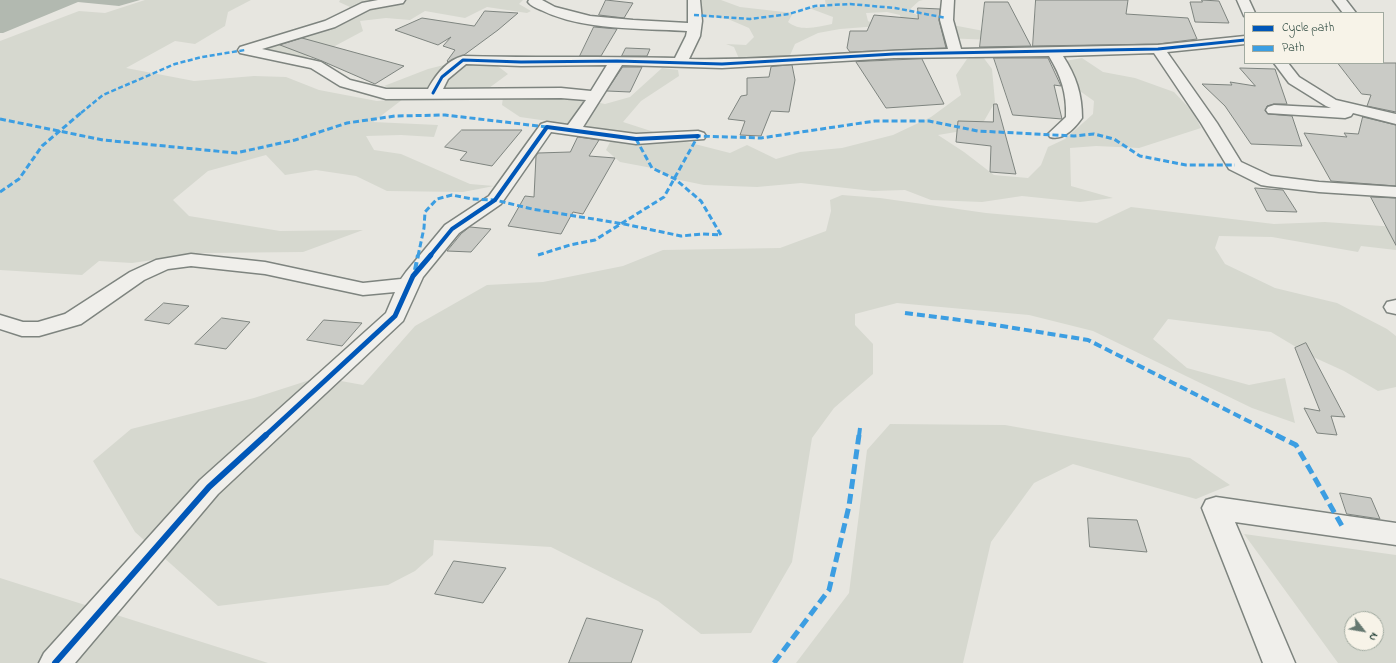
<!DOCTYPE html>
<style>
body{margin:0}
#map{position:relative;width:1396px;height:663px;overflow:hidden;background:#e7e6e0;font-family:"Indie Flower",sans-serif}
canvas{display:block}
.legend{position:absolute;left:1244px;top:12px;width:140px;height:52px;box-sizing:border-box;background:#f7f3e8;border:1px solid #a1aaa0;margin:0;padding:5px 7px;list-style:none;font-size:12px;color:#1f3d34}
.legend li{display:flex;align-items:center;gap:8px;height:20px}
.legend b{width:20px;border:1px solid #a1aaa0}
.north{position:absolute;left:1344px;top:611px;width:40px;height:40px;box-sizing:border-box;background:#f7f3e8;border:1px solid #a1aaa0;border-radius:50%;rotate:121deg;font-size:11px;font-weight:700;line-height:16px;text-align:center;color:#1f3d34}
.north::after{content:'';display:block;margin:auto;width:14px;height:18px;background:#657870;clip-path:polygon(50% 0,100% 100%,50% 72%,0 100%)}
</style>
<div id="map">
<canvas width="1396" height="663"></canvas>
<ul class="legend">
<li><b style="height:5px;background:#0057b8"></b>Cycle path</li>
<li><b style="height:5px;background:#3c9ee2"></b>Path</li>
</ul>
<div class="north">N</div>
</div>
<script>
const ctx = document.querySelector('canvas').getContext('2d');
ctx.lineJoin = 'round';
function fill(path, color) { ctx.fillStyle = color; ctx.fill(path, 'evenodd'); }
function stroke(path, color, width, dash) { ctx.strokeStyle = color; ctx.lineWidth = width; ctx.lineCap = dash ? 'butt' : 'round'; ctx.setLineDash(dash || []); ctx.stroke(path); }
const green = new Path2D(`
 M145,0H251L228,12L225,26L195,44L175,41L126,68L194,81L254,76L286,77L319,90L377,101L403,99L373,122L438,125L434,137L401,135L366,136L374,150L401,154L470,184L494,186L463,192L387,191L356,176L316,170L285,175L266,155L208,171L173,200L189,216L280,231L363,230L303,252L203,253L132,263L99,261L82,275L0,270V41L79,11L105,13Z
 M340,0H523L519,4L531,11L527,13L487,7L465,18L425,11L410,20L386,18L360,21L363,31L320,54L294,60L245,50L330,24L350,7L339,2Z
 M694,0H721L740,7L793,13L788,22C800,32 818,27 832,24L833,17L809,8L826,6L825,0H923L919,1L908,11L924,18L947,24L989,32L995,40L942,38L901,23L900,15L887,12L866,13L868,21L879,26L840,29L818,33L795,44L788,60L740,61L734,47L726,44L746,45L754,37L749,28L728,19L694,15Z
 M983,57L992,69L995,102L980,128L938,135L964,152L994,175L1028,178L1041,165L1048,147L1065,139L1093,114L1094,101L1077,89L1065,61L1082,58L1103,72L1135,78L1174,92L1193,112L1201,128L1139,148L1096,146L1070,148L1071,186L1113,198L1080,202L1022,196L982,202L931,200L905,190L873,191L801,183L757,187L704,185L675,179L652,168L620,162L606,150L613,136L573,130L562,123L520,117L502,105L503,97L550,93L605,104L630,97L662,68L678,70L679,76L641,101L623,122L679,140L730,153L747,145L776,159L800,152L842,148L893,135L931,117L961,95L956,75L967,59Z
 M460,61L495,64L508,74L489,88L398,90L384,86L428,69Z
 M842,195L880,198L986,213L1097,223L1131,207L1274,224L1325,222L1396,227V250L1361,246L1358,252L1272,237L1219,236L1215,248L1225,264L1275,288L1337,303L1387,329L1396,336V387L1378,391L1344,371L1311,356L1271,332L1168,319L1153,339L1187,368L1249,385L1285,378L1295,423L1252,408L1093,331L1029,315L897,303L855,314V325L873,344V374L834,408L812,438L792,562L751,633L701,634L658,601L551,547L434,540L433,555L415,571L388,585L218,606L135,532L93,461L131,429L254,398L319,377L363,385L415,326L487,285L543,282L623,266L663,250L780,248L826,231L831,211L830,200Z
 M890,424L1005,425L1190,458L1230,485L1196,499L1073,464L1034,483L991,542L963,663H796L849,593L867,450Z
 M1244,534L1396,555V663H1338ZM1352,619H1376V643H1352Z
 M0,578L268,663H0Z`);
const water = new Path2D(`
 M0,0H140L119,6L78,2L3,33H0Z`);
const building = new Path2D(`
 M606,0L633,3L624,18L599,15Z
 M1036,0H1128L1126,14L1188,18L1197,39L1158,44L1033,46Z
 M1202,0L1219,1L1229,23L1195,22L1190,2H1202Z
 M985,2H1008L1031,46L980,47Z
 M918,8L940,9L939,20L946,48L850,52L847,48L850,31H867L874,15L918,19Z
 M485,11L518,13L498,30L464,55L448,62L447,61L455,50L443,46L451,37L438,45L395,30L422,18L474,26Z
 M594,27L617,29L601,56H580Z
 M302,38L404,66L375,84L322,61L280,45Z
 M626,48L650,49L647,56H622Z
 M994,58H1048L1061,86L1054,85L1062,119L1013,115Z
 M922,59L944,104L886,108L856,62Z
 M1338,63H1396V112L1367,106L1371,95L1362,94Z
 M792,65L795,80L789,112L771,111L761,136L740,135L745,121L728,119L741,96L747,95V78L769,77L771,67Z
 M623,67H642L630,92L607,91Z
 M1240,68L1275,69L1287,104H1274L1267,106L1265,111L1268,114L1292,116L1302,146L1251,144L1225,106L1202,84L1232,85L1230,82L1255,86Z
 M994,104H997L1016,174L990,172L991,146L956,142L958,121L993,122Z
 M1363,117L1396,125V186L1331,181L1304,133L1347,137L1344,133L1358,134Z
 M462,130H522L492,166L460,160L467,152L445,147Z
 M578,137L599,140L589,156L615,158L583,214L573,212L561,234L508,226L525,196L534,197L536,156L538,153L570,152Z
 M1255,188L1283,190L1297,212L1267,211Z
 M1371,197L1396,198V245Z
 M470,227L491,229L471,252L447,251L461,234Z
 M164,303L189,306L169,324L145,320Z
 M222,318L250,322L226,349L195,344Z
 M324,320L362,323L342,346L307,340Z
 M1306,343L1345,417L1331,416L1337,435L1317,433L1304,408L1320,411L1295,348Z
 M1340,493L1371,498L1380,519L1347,514Z
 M1088,518L1137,520L1147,552L1090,547Z
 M454,561L506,568L483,603L435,594Z
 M587,618L643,630L631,663H569Z`);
const minor = new Path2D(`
 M378,0H405L403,3L370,9L335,27L262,49L321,62L350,80L386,89H428C435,76 447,60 463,56C534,58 604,56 675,58L686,36L687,31C641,28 583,31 541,10C536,8 531,6 528,2L529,0H542L555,7L590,16L633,20L688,23V0H700L702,21L700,36L689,59C775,61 862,50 948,49L940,20L942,0H954L953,20L961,49L1158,45L1245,36V44L1167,52L1217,123L1241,162L1271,176L1319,182L1396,187V197L1319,192L1267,186L1261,185L1229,169L1201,123L1154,53L1063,56C1076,76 1082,94 1082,118C1075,128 1063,141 1050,137L1048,134L1066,117C1067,93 1061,76 1049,56L894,58L722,68L622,65L583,127L636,134L698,131L704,133L706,136L704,139L636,144L551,132L501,204L459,233L423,277L403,321L218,494L75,663H39L44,653L200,480L386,313L395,292L363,295L265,274L191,266L168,269L144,280L81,324L39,336H22L0,329V315L23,322H38L65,314L130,272L156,260L191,254L265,262L363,283L401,279L406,272L445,225L489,196L541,124L547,122L568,125L586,100L561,98L386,99L340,86L311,68L240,53L238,50L240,47L325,21L362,3ZM466,64L521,66L607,65L591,91L561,88L443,89L448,79Z
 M1237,0H1249L1255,13H1245L1244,16Z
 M1333,0H1346L1356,13H1343Z
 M1274,63H1288L1299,77L1336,100L1396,114V124L1353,113L1351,116L1345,118L1268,113L1266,110L1268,107L1274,105L1331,108L1326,106L1289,83Z
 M1396,300V314L1387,312L1384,307L1387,302Z
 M1216,497L1396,523V545L1235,522L1295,663H1263L1202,508L1206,500Z`);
const quietFar3 = new Path2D(`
 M694,15L750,19L789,14L815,6L850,4L895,8L946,18
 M81,113L103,95L175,64L202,57L245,50`);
const quietFar2 = new Path2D(`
 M0,119L103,140L236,153L295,140L347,123L395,116L445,115L547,127
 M636,139L652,168L675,179L701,201L721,235
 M0,192L19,179L42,146L82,112
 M538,255L570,245L595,240L664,197L698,136L761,138L875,121H929L978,131L1074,136L1094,134L1114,139L1140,156L1186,165H1235
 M418,256L424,228L425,212L437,199L452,195L472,199L495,200L532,209L624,224L681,236L703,234L721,235`);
const quietFar1 = new Path2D(`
 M415,270L418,255
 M905,313L983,323L1088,340L1278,436
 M859,436L860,428`);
const quiet = new Path2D(`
 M1276,435L1296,445L1342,526
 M774,663L829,590L849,506L859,435`);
const cyclewayFar3 = new Path2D(`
 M433,93L442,77L463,60L521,62L617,61L722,64L894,54L1158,49L1245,40`);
const cyclewayFar2 = new Path2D(`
 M430,256L452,229L495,200L547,127L636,139L698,136`);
const cyclewayFar1 = new Path2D(`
 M265,436L395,316L413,276L431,255`);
const cycleway = new Path2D(`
 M55,663L209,487L266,435`);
fill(green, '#d6d8cf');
fill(water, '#b2b9b0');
fill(building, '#cacbc6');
stroke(building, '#7e847f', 1);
stroke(minor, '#7e847f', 3);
fill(minor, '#f0efeb');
stroke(quietFar3, '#3c9ee2', 2.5, [5, 2.5]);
stroke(quietFar2, '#3c9ee2', 3, [6, 3]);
stroke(quietFar1, '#3c9ee2', 4, [8, 4]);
stroke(quiet, '#3c9ee2', 5, [10, 5]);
stroke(cyclewayFar3, '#0057b8', 3);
stroke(cyclewayFar2, '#0057b8', 4);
stroke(cyclewayFar1, '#0057b8', 5);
stroke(cycleway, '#0057b8', 6);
</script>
